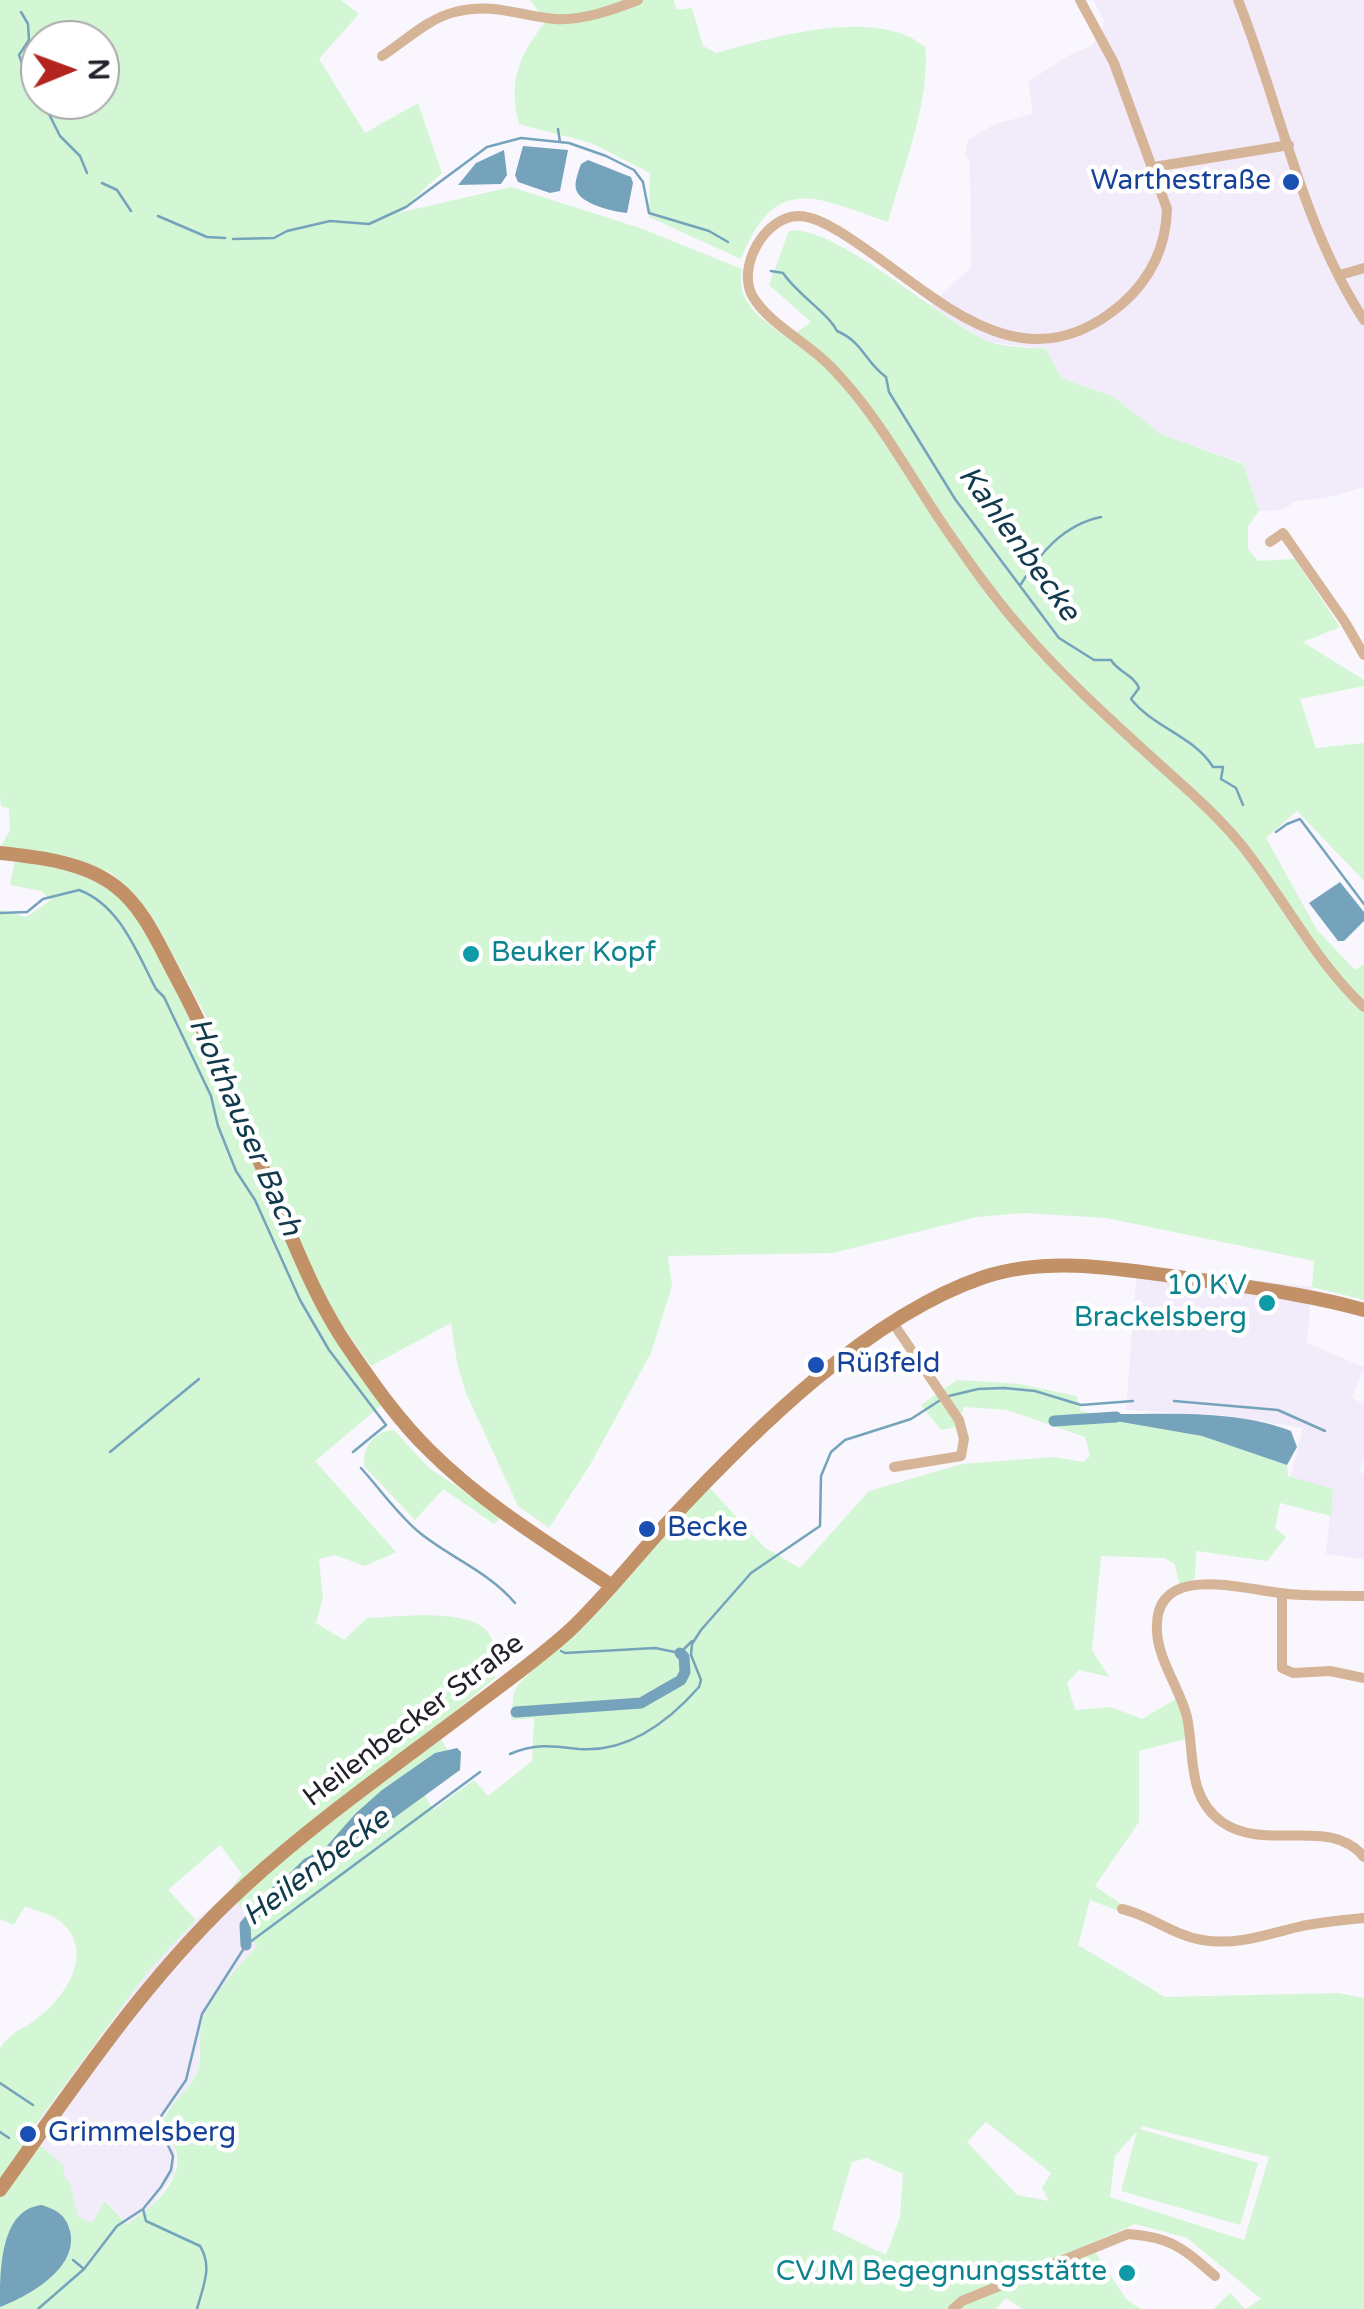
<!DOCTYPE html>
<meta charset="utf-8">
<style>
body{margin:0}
#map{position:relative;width:1364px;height:2309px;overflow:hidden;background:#f9f7fd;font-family:"Varela Round",sans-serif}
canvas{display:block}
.north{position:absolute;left:20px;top:20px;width:100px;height:100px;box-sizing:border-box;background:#fff;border:2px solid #a8a7ab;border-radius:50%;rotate:89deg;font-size:28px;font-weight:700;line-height:40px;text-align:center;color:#26222c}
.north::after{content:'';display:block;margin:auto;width:35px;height:45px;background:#b32420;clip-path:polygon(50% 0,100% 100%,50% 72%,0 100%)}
</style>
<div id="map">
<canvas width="1364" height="2309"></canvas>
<div class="north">N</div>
</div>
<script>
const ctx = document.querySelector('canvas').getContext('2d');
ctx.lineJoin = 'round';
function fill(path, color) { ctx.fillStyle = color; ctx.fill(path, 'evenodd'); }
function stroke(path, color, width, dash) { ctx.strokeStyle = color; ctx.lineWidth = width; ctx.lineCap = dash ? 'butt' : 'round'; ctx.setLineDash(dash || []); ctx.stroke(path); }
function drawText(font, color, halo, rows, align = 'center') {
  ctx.font = font + ' "Varela Round",sans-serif'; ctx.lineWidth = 9; ctx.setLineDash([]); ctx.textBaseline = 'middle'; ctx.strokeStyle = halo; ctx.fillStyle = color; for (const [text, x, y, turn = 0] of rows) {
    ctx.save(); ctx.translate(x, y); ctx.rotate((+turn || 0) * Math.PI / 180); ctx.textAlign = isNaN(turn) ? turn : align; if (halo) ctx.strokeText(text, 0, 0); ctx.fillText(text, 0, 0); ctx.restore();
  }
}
const built = new Path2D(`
 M1093,0H1364V487L1326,498L1296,501L1282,510L1259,511L1243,463L1161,434L1112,396L1061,378L1046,349L988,342L930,306L971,267L970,163L965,154L968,140L995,124L1033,114L1028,82L1068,56L1093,45L1105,22Z
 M1137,1266L1312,1287L1307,1343L1364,1367L1352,1398L1364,1404V1457L1359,1472L1364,1474V1559L1326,1554L1333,1489L1290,1478L1303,1428L1222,1415L1126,1410Z
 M228,1893L251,1920L258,1947L246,1957L202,2021L198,2069L185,2092L166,2111L162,2128L175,2148V2173L149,2210L127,2224L106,2200L92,2224L69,2213L28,2136L150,1969L196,1920Z`);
const green = new Path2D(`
 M0,0H341L359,14L319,59L365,133L418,103L442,173L398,213L511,187L640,228L742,269C734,303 765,321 788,338L811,322L769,285L789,231C833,223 938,318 985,340C1002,348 1028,347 1046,349L1061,378L1112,396L1161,434L1243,464L1259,511L1248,526V549L1258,561L1295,559L1340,627L1303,642L1364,680V686L1300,699L1316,748L1364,743V881L1297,811L1266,838L1317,930L1355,970L1364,964V1300L1312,1287L1314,1261L1106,1218L1024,1213L977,1217L833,1253L668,1256L672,1286L651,1353L590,1465L549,1528L518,1506L466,1393L457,1363L451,1323L371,1366L334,1314L302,1253L206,1016L153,918L135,895L111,873L66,856L1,846L10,830L9,809L1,806L0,797ZM40,40H100V100H40Z
 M530,0H674L677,10L692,8L703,46L716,53C772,37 877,6 925,47C931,100 902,171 888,222C817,198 776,171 741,259L649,217L650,173L591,143L519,124C508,81 519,55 546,21Z
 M15,860L71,871L99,883L120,898L144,927L202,1041L307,1286L384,1403L315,1461L396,1552L365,1566L335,1555L319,1559L323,1598L316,1623L344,1640L367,1618C397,1617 480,1605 492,1639C496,1651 495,1666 495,1678L435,1728L456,1765L423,1792L433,1810L474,1780L488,1796L532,1761L534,1718L511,1720L514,1692L520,1682L585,1621L709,1487L764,1547L800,1568L869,1491L962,1464L1054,1457L1083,1462L1090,1456L1085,1437L1007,1410L964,1407L957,1427L941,1430L921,1405L957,1380L1020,1384L1076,1396L1081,1411L1202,1436L1287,1465L1288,1476L1333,1489L1331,1516L1280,1503L1275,1528L1286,1537L1267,1561L1196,1551L1195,1579L1179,1584L1175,1564L1164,1558L1101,1556L1092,1650L1109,1677L1079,1670L1067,1683L1075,1710L1111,1707L1142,1719L1179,1697L1186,1739L1139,1751V1822L1095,1886L1121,1904L1116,1910L1090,1900L1078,1945L1165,1997L1338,1993L1364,1998V2309H1214L1230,2293L1245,2309L1261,2299L1187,2238L1135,2224L1090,2244L1126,2299L1141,2309H1022L1006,2298L996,2309H0V2049C10,2032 20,2031 35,2020C65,1999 96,1952 61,1922C52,1914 35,1911 25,1906L14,1925L0,1919V910L26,917L51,900L41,891L10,885ZM220,1845L242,1874L228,1893L251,1919L247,1932L257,1947C242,1960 207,2003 202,2022C198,2037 202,2054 198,2069C190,2093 165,2104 162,2128C166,2134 172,2141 175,2148C187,2179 150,2210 127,2224L105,2201L92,2223L78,2216L71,2186L63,2174L65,2167L28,2135L150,1969L196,1920L168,1890ZM986,2122L1051,2173L1042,2188L1049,2201L1017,2195L967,2142ZM1142,2126L1269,2157L1244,2240L1110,2197L1115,2156L1137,2131L1121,2191L1240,2225L1258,2163L1140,2129ZM867,2158L903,2174L900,2217L886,2255L832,2229L852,2162Z
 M394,1430L428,1467L501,1517L494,1524L443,1489L415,1520L364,1466C363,1446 373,1432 394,1430Z`);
const water = new Path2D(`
 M523,146L568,150L560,191L550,193L518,182L515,175Z
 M504,150L507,175L501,184L458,185L476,163Z
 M588,160L631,177L633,183L627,213C615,212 579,204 576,189C574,182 579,170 581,164Z
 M1340,882L1364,912V921L1344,941H1338L1309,903Z
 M1116,1414C1172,1414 1238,1410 1291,1431L1297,1447L1287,1465L1202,1436L1116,1421Z
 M457,1748L461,1752L460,1770L339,1858L316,1866L286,1887L281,1882L304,1859L325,1848L356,1813L382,1790L435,1753Z
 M42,2205C57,2210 66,2215 70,2231C79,2268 29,2296 0,2307C0,2270 0,2209 42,2205Z`);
const stream = new Path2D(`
 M21,12L28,24L29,40L19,55L34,97L49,114L60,136L80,156L87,173
 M558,129L560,142
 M102,183L117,190L131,211
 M158,216L207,237L225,238
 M233,239L274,238L287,231L330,221L369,224L406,207L487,147L521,138L569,143L606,156L634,170L643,182L649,213L709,231L728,242
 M771,271L783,273C798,295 828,313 837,331C863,342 865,362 886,377L889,392L955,499L1059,638L1094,660H1111C1118,672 1134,675 1139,688L1131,699C1154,728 1194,736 1213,767H1223L1221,779L1236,788L1243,805
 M1021,584C1040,553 1063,525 1101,517
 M1276,832L1287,824L1300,819L1364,904
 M0,913L27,912L43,899L79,890C120,905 137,953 156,989L164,997L211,1096L218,1126L236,1171L255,1200L300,1300L329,1350L386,1425L353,1452
 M949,1396L978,1389L1004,1388L1035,1391L1081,1405L1133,1401
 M1174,1401L1278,1410L1325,1431
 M110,1452L199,1379
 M361,1468C380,1489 398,1515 420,1533C451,1558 489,1572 515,1603
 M561,1651L565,1653L655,1648L680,1653L692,1641
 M510,1754C536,1743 553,1746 579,1749C629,1753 669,1721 699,1687L701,1680L691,1655L692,1644L701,1630L751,1573L820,1526L821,1476L831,1452L845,1440L911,1419L942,1399
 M0,2083L33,2105
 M0,2132L9,2138
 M143,2209L146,2221L200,2246C213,2267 203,2286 197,2309
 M73,2260L84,2269
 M38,2309L84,2269L117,2226L143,2209L161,2187L171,2170L173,2156L157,2122L186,2080L202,2014L246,1945L480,1772`);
const canal = new Path2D(`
 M1054,1421L1116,1417
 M516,1712L641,1703L681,1680L685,1672L684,1657L680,1653
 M246,1945L245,1925L283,1884`);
const street = new Path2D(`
 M1080,0L1114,63L1167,209C1166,246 1151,278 1123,303C1016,396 929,286 840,232C828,225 813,216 798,216C764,217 736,268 753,297C771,326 809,343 832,368C878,415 909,475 946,529C969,562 992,595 1019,626C1058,672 1103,713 1148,754C1183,786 1222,818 1250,856C1288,906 1318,964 1364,1007
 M1238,0C1280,105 1301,224 1364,320
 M382,56C405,41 429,18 455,12C494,2 519,16 555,19C582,21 612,10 638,0
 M1154,167L1289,145
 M1340,275L1364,268
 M1270,542L1283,533L1345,622L1364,655
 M893,1323L959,1420L964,1439L961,1456L894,1467
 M1282,1594V1668L1293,1673L1330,1671L1364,1678
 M1364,1596C1336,1595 1308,1597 1280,1593C1242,1589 1153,1561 1157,1631C1158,1660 1180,1689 1187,1717C1195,1754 1186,1796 1222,1822C1266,1853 1330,1815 1364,1857
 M1122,1909C1150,1915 1172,1935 1202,1940C1237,1946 1268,1934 1302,1926C1322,1922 1343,1920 1364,1918
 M953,2309L962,2301L1128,2234C1171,2237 1183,2248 1215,2276`);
const secondary = new Path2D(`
 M0,853C38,857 84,862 115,886C143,907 158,943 174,973C215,1049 246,1129 279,1208C300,1257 319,1306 350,1350C374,1385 399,1421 430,1451C483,1504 550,1544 612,1586
 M0,2190C76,2084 149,1973 246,1885C315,1822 392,1768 466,1712C501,1685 537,1660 569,1631C605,1597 636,1557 669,1521C751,1433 868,1316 984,1277C1054,1254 1130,1271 1201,1280C1255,1288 1311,1295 1364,1310`);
const markers = [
 [1291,182,10,"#1a4fb4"],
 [471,954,10,"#0f9aa8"],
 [1267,1303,10,"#0f9aa8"],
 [816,1365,10,"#1a4fb4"],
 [647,1529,10,"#1a4fb4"],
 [28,2134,10,"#1a4fb4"],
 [1127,2273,10,"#0f9aa8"]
];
const transitNames = [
 ["Warthestraße",1271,182,"right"],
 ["Rüßfeld",836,1365],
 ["Becke",667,1529],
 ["Grimmelsberg",48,2134]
];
const cultureNames = [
 ["Beuker Kopf",491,954,"left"],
 ["10 KV",1247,1287],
 ["Brackelsberg",1247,1319],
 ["CVJM Begegnungsstätte",1107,2273]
];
const streetNames = [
 ["Heilenbecker Straße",414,1721,-37]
];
const waterNames = [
 ["Kahlenbecke",1018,544,54],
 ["Holthauser Bach",244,1127,66],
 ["Heilenbecke",317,1868,-37]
];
fill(built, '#f1ebfa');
fill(green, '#d3f6d5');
fill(water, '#75a3bc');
stroke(stream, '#75a3bc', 2.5);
stroke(canal, '#75a3bc', 11);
stroke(street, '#d6b498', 10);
stroke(secondary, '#c39168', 14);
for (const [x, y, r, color] of markers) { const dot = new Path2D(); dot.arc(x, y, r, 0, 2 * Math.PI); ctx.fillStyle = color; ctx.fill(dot); stroke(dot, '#fff', 4); }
drawText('28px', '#164399', '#fff', transitNames, 'left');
drawText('28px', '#0d838f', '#fff', cultureNames, 'right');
drawText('28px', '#26222c', '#fff', streetNames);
drawText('italic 30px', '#123a4d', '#fff', waterNames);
</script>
